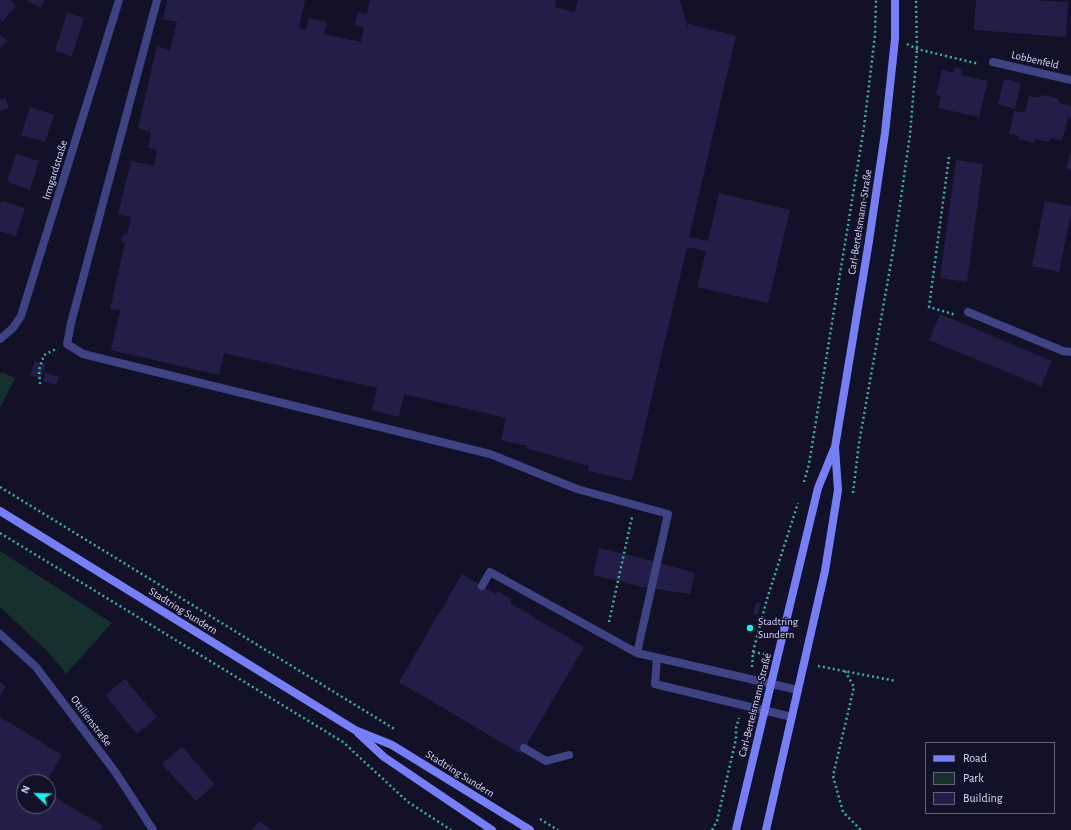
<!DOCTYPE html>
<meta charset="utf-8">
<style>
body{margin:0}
#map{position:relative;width:1071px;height:830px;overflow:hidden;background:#131127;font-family:"Alegreya Sans",sans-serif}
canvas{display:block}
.legend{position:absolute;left:925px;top:742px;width:130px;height:72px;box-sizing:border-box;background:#131127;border:1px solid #63617d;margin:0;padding:5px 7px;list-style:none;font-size:12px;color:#dad9fd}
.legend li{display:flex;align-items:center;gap:8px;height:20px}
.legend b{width:20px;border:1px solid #63617d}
.north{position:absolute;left:16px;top:774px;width:40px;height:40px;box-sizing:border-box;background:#131127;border:1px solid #63617d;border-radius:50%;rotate:293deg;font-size:11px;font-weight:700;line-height:16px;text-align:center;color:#dad9fd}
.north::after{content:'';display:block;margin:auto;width:14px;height:18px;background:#11f0f1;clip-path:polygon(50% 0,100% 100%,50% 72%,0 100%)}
</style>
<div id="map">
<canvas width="1071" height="830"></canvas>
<ul class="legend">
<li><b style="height:5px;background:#767ff7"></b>Road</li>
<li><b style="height:11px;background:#15302d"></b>Park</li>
<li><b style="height:11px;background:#231e47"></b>Building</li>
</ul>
<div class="north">N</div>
</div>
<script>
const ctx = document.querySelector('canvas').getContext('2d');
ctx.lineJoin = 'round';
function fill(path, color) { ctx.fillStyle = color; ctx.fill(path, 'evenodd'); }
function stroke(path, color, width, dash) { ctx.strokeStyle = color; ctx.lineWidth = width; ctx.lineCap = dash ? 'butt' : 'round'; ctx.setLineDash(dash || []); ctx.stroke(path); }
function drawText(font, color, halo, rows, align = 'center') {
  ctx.font = font + ' "Alegreya Sans",sans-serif'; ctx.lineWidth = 3; ctx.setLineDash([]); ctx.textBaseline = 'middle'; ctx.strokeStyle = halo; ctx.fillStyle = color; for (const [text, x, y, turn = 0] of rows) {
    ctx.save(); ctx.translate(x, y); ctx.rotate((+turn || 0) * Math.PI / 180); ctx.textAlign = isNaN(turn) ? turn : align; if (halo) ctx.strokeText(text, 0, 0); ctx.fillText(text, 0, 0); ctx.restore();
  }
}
const green = new Path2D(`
 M2,372L15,378L0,408V373Z
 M0,551L112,623L66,674L49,653L0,607Z`);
const building = new Path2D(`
 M0,0H10L16,6L2,22L0,19Z
 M25,0H45L41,8Z
 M167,0H305L299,28L306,30L309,18L327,22L324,34L361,42L364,27L355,25L358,12L367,14L370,0H556L555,7L575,12L578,0H680L687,26L684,38L688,24L736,36L689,237L708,241L719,193L790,210L768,303L697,287L706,251L687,247L632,481L588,471L589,466L526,448L527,446L501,440L506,418L404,394L399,417L372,410L377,388L224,353L219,375L111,350L120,310L110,309L125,243L121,241L123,235L125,234H127L131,217L118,214L122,198L131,161L154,166L157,150L148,148L151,132L138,128L157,46L170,50L177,22L163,19Z
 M976,0H1035L1068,2L1066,37L974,30Z
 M67,13L84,18L72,56L55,51Z
 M0,35L8,41L0,48Z
 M955,67L962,69L961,75L988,81L979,117L938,108L941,96L936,95L942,70L953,73Z
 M1004,79L1021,83L1015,109L998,104Z
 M1044,95L1058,99L1061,104L1071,106V118L1068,117L1062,141L1052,138L1048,142L1035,139L1034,143L1019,139V136L1009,134L1014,111L1025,113L1029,96L1039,98V97Z
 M5,98L9,108L0,111V100Z
 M30,107L54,115L45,142L21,135Z
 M1070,153L1071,154V170L1066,169Z
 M16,154L39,161L30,190L7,182Z
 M956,160L983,164L967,282L940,278Z
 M1,201L25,208L16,236L0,231V205Z
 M1045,201L1071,206V214L1059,272L1032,266Z
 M940,314L1052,361L1041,386L929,340Z
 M35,361L46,364L41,378L30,375Z
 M45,373L59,377L56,385L43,381Z
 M599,548L645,559L695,573L690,594L643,587L593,575Z
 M462,574L496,594L498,591L512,599L510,603L584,647L521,754L399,682Z
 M756,602L761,603L758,615L753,614Z
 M125,679L157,717L137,734L105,695Z
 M0,682L6,686L0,696Z
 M0,717L62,755L46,782H24V806H48V793L103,826L101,830H0Z
 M182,747L215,784L196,801L162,764Z
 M259,821L272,830H252Z`);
const path = new Path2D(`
 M907,44L917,49L979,64
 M949,157L929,307L956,315
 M40,384L39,370L44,355L56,349
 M804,482L809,464L864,127L875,35L876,0
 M0,487L396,730
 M853,493L859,443L894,246L910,135L917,49L916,0
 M0,533L343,742L408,802L451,830
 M609,622L632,517
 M753,652L764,654
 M818,666L896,681
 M752,667L753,652L767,599L798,503
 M845,671L854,687L833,776L843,812L861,830
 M540,819L558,830
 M712,830L717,821L736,739V728L739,718`);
const lane = new Path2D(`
 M157,0L71,323L67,344L83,354L490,454L577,489L668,514L637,653
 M968,312L1063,351L1071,352
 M482,586L490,572L637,653L798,690
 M657,658L655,684L792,717
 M524,748L546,761L569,755`);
const street = new Path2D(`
 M993,62L1071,80
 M0,339L13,328L21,316L119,0
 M0,634L36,667L116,773L153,830`);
const secondary = new Path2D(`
 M0,511L355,730L392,745L530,830
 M358,733L384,757L492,830
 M736,830L818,488L834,449
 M766,830L825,571L838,490L835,447L869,241L885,133L895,39V0`);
const markers = [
 [750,628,4,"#11f0f1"]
];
const streetNames = [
 ["Lobbenfeld",1035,60,13],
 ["Irmgardstraße",55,170,-73],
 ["Carl-Bertelsmann-Straße",860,222,-81],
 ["Stadtring Sundern",183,611,32],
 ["Carl-Bertelsmann-Straße",755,705,-76],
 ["Ottilienstraße",91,721,53],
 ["Stadtring Sundern",460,774,32]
];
const poiNames = [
 ["Stadtring",758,622],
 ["Sundern",758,635]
];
fill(green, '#15302d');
fill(building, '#231e47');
stroke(path, '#37b39f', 2.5, [2, 3]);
stroke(lane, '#3f4383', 8);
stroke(street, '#3f4383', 8);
stroke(secondary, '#767ff7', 8);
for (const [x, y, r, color] of markers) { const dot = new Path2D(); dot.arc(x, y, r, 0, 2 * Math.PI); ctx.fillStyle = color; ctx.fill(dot); stroke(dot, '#131127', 1.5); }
drawText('11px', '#dad9fd', '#131127', streetNames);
drawText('11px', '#dad9fd', '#131127', poiNames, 'left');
</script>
